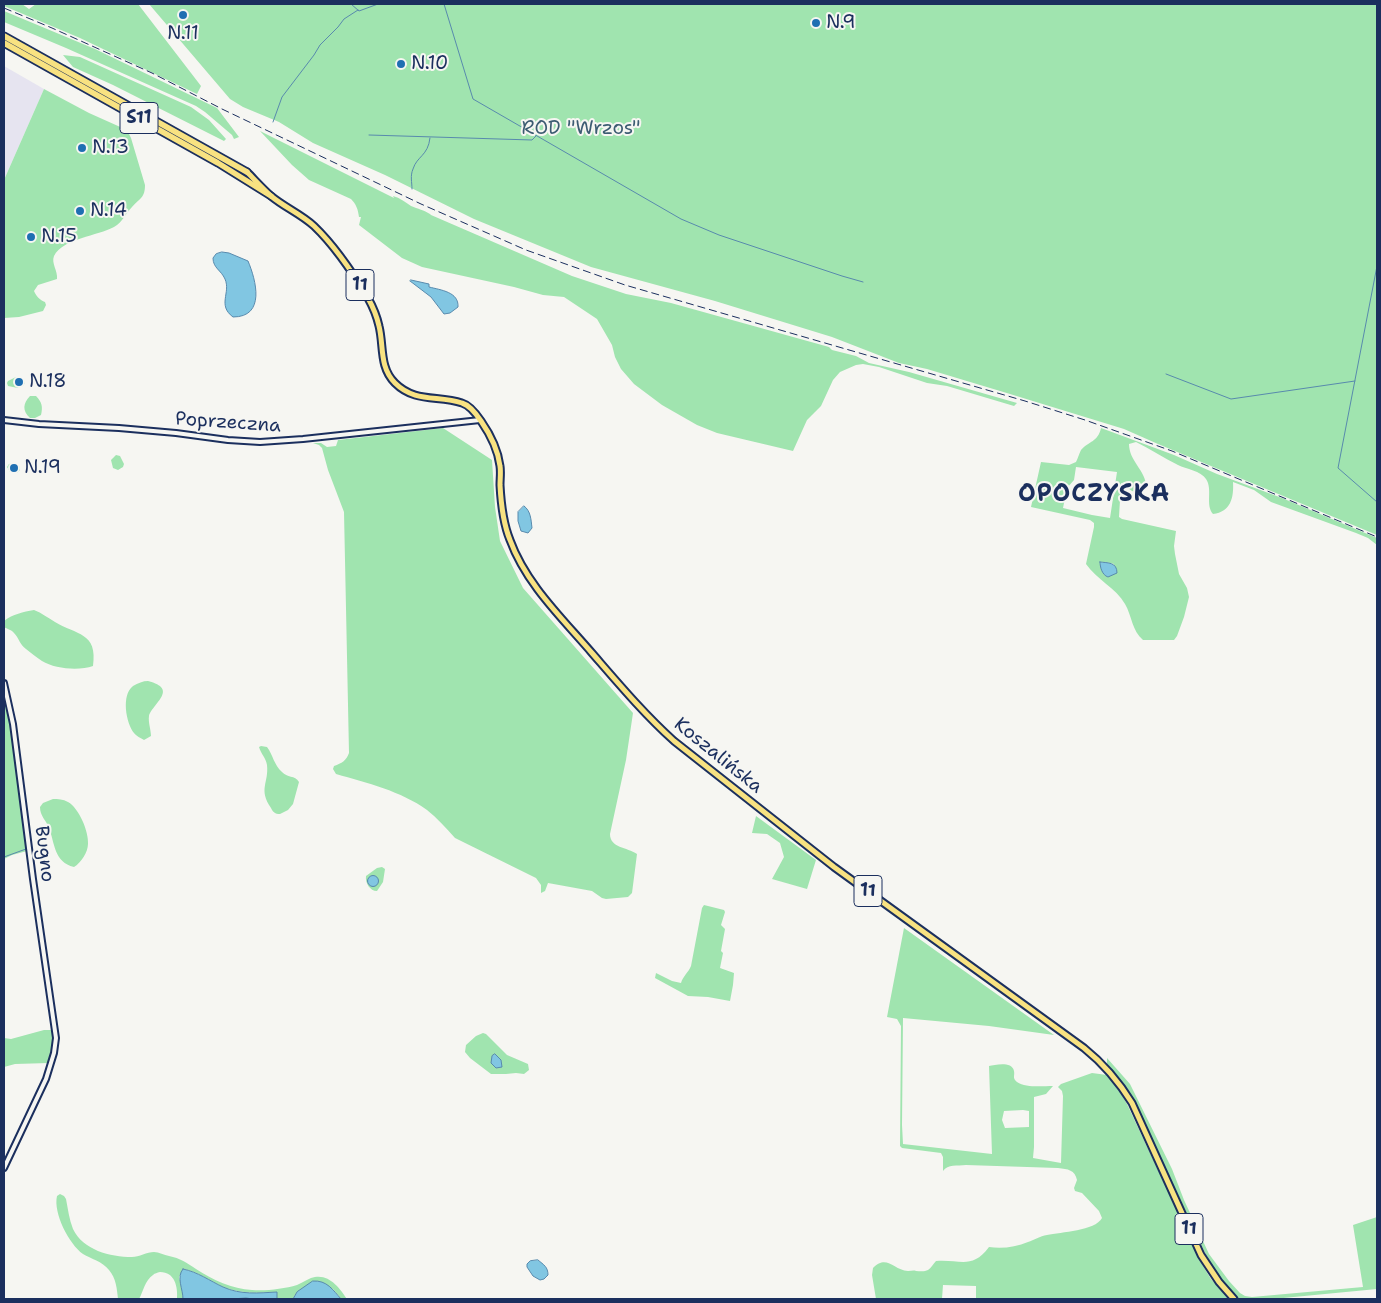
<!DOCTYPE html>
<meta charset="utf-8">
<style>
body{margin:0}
#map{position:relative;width:1381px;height:1303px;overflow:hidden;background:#f6f6f2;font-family:"Shantell Sans",sans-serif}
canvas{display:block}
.frame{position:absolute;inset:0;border:5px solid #1b2f5e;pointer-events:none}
</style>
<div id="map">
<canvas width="1381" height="1303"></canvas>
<div class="frame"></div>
</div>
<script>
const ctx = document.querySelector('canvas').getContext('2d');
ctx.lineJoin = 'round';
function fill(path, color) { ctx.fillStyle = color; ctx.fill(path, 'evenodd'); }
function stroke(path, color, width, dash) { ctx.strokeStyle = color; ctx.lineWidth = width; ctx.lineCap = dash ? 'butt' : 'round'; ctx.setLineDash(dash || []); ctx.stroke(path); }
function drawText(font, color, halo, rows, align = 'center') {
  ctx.font = font + ' "Shantell Sans",sans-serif'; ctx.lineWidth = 4; ctx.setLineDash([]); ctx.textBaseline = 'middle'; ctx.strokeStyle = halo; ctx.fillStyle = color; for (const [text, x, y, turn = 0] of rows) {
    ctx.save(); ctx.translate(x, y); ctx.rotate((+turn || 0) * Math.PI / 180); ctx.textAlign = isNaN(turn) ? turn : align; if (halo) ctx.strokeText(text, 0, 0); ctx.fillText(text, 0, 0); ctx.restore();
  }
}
const built = new Path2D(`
 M4,66L44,89L4,180Z`);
const green = new Path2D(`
 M4,4H22L29,9L36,4H138L201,86L197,94L80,38L4,6Z
 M149,4H1377V535L1158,444L1124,429L1010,394L927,369L899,363L832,337L715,301L591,267L474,219L385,175L313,143L279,122L243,107L230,99Z
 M4,11L95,49L217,108L239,137L234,139L232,135L205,112L196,106L66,48L4,22Z
 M63,55L80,57L191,107L209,120L226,139L224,141L113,85L73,67Z
 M44,89L89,113L127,130L131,138L145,185C145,198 140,198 132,207C125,214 123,222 114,227C98,236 63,238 54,256C51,263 58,271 57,279L38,285L34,291C36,296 40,300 45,302L46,305L43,311L19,317L4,318V180Z
 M260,131L394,198L393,196C400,198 405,202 411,206C418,209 424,210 430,214L431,215L572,276L626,294L671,303L829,347L832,350L856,356L869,363L909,372L1017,403L1014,406L947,386L927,383L879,367L863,364L856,365L840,372L833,380L821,406L807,420L793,451L717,433L697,425L662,405L634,384L621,369L615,357L612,345L597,319L564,297L543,295L514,287L422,267L402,258L359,225L361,217H359C358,209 356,204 351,199L309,180L292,165Z
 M16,377C21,378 24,378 25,383L23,386L18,388L8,386L7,383L8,381Z
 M30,396H36C42,402 43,407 41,415L35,418H30C22,411 23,403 30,396Z
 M443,428L492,460L495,507L500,541L523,588L633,713L626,760L610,834C610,848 627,847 637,854L632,893L628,897L606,899L602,898L592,891L548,883L545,891L541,893V885L536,878L455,838C446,828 437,818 427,810C401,791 367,783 336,774L333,769L334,766C342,763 346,761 349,753L344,512L328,470L322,448L319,445L313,443H321L327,447L336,446L338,440Z
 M1101,428L1174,455L1217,474L1282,498L1377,538V545L1368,538L1356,533L1271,502L1254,490L1233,482C1234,497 1231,512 1213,514C1205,505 1213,489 1206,479C1201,471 1186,469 1178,465C1164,458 1150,449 1136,442L1129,444C1129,461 1146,471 1146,486C1137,500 1130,488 1121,483L1119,517L1122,519L1176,531L1174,546L1175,554L1179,574L1187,588L1189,597L1184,617L1177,636L1174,640H1143C1132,631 1132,616 1125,604C1116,588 1096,579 1086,564L1094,527V523L1090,520L1031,507L1041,462L1069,465L1076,462C1078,458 1079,454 1081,450C1089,441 1098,442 1101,428ZM1076,467L1117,472L1110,518L1092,515L1063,508L1067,488L1074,480ZM1100,562L1110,563L1114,564L1108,577L1104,574Z
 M116,455L120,456L124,464L123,467L118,470L113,468L111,460Z
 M14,463L20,467V470L17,473L10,472L7,467L9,464Z
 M34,610C42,613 48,618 55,622C76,635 98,632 93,666C79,671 55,669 42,661C36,657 31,653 26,649C20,645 19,638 14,633C12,630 7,629 4,627V621C13,614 23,612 34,610Z
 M148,681C179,689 153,703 149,716C148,722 151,730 151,736L144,740C141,738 136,736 134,733C126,723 121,695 133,686C138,683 143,681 148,681Z
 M4,691L11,724L27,851L12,855L4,859Z
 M261,746L267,747C273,755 274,765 282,772C287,778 295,775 299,782L293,804L288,810L280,814C275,814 273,812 271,808C258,789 269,783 267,765C266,758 261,754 259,747Z
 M53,799C58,799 63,799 68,802C79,808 89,832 88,844C88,852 81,863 74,867C54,862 55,844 49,828C46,820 40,816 40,807L43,803Z
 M756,816L816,860L807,889L772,879L784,857L780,843L767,834L752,833Z
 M382,867L385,869L383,882L377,891C370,891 365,883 366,876L377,868Z
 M704,905L724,910L725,912L721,925L725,929L721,951L723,953L720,968L734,973L733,985L730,1001L708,997L688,996L655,978L656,973L672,981L681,983C683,976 688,973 691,966L702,908Z
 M904,928L1054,1035L989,1026L903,1018L902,1125L903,1144L992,1154L989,1066C995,1065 1012,1061 1014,1071C1015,1076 1012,1078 1017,1082C1026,1088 1042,1086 1053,1086L1046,1094L1034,1097V1147L1033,1158L1061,1163L1063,1096L1062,1091L1058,1087L1061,1084L1092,1073L1107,1075L1115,1084L1127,1104L1203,1266L1211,1279L1229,1299H976V1286L943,1285L942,1299H876L872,1275L873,1268C887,1254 893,1270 908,1271C911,1271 914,1270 916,1271C920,1271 924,1272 928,1270C931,1268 933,1264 936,1261C960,1259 972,1270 989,1247C1002,1249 1016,1247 1028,1242C1034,1240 1040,1236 1047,1235C1061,1232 1095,1231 1102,1218L1099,1211L1082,1193L1075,1191L1074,1188L1077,1180C1075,1170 1068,1169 1058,1168L966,1165C957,1166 948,1164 943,1171V1157L941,1153L902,1148L900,1146L901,1026L897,1019L887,1017ZM1023,1110L1029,1111V1127L1005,1128L1002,1120L1004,1111Z
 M44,1030H53V1045L49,1063L15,1064L4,1067V1038L11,1039Z
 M483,1033L486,1034L507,1055L528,1064L529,1070L524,1074L516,1073L506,1074H491L470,1058L465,1052L466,1045L476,1036Z
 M1107,1058L1130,1084L1172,1169L1184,1200L1209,1254L1229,1281L1240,1293L1245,1296L1252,1297L1363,1287L1353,1225L1377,1217V1289L1273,1299H1239L1221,1280L1205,1253L1135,1102L1123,1083L1107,1064Z
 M60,1194L64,1196L66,1199C68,1209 69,1219 73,1229C83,1250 110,1257 132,1257C139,1257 147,1252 154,1252C159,1252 164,1255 169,1256C180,1258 187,1263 196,1269C213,1280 232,1289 252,1290C266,1291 284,1289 297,1285C302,1283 306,1280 311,1278C328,1272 339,1287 347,1299H341L333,1289C319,1288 299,1283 293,1299H277V1292C258,1293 241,1294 223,1287C210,1281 198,1272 184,1269L179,1277L183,1291V1299H177C178,1287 175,1272 160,1272C157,1273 155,1273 153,1275C145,1280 143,1292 139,1299H118C117,1289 116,1278 109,1270C102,1261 91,1259 83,1254C69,1244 53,1213 57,1196Z`);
const water = new Path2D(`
 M222,252L229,253L248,261C256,280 266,317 233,317C217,305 231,293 225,279C221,270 213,268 213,258L216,254Z
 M411,280L429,284V287C441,290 459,292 458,307L450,313L444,314L431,297L410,281Z
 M524,506C531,511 531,520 532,528L528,533L521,531L518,521V512Z
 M1100,562C1108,563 1117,562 1117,573L1108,577C1102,575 1100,567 1100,562Z
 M367.5 881a5.5 5.5 0 1 1 11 0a5.5 5.5 0 1 1-11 0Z
 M495,1054L501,1060L502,1067L496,1068L491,1063L492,1056Z
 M538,1260C544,1265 548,1267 548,1275L544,1279L540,1280L533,1276L527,1267V1264L530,1261Z
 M183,1269C198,1272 210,1281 223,1287C241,1295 258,1293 277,1292V1299H253L246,1298L231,1299H183C183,1289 176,1277 183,1269Z
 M313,1281C327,1280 333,1290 341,1299H293L297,1292Z`);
const stream = new Path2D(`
 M351,4L359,11L378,4
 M444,4L473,99L681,219L719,235L842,276L863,282
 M273,122L282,97L314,55L320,45L338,27L344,19L358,10
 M369,135L532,140L536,136
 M412,189C412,182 410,176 413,169C417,156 428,156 430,138
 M1377,266L1338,468L1377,502
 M1166,374L1231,399L1355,381
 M4,857L26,849`);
const tertiary = new Path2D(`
 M4,420L39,424L119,428L176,433L228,440L260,442L303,439L480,420
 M4,683L13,724L33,879L56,1038L54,1053L46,1079L4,1168`);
const trunk = new Path2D(`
 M247,172C255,180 262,188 271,196C284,207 301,214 314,226C336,247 353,273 368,298C373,307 377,317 379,326C384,346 379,367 395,383C415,403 438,395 462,403C469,405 477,415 481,421C490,434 498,450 500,466C501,472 500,479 500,485C501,504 503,523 510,540C526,584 562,618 592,653C618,683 644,714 674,741L834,867L1084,1048C1104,1064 1119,1082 1132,1103L1201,1255L1219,1282L1234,1299`);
const motorway = new Path2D(`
 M4,36L247,172
 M4,43L218,163L271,196`);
const rail = new Path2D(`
 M4,8L52,28L152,73L222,109L421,204L526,250L625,285L1025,401L1085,420L1172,451L1377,537`);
const markers = [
 [183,15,5,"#1f6fb2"],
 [816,23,5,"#1f6fb2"],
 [401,64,5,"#1f6fb2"],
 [82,148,5,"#1f6fb2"],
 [80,211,5,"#1f6fb2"],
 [31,237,5,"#1f6fb2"],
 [19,382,5,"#1f6fb2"],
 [14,468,5,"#1f6fb2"]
];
const shields = [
 [139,118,38],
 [360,285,28],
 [868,891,28],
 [1189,1229,28]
];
const shieldNames = [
 ["S11",139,118],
 ["11",360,285],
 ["11",868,891],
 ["11",1189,1229]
];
const poiNames = [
 ["N.9",826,23],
 ["N.11",183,34,"center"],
 ["N.10",411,64],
 ["N.13",92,148],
 ["N.14",90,211],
 ["N.15",41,237],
 ["N.18",29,382],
 ["N.19",24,468]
];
const parkNames = [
 ["ROD \"Wrzos\"",581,129]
];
const streetNames = [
 ["Poprzeczna",228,423,4],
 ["Koszalińska",718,756,39],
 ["Bugno",44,854,83]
];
const districtNames = [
 ["OPOCZYSKA",1094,495]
];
fill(built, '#e6e4f0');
fill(green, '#a0e4af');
fill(water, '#81c6e2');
stroke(water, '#588aad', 1);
stroke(stream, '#588aad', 1);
stroke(tertiary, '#1b2f5e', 8);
stroke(trunk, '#1b2f5e', 9);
stroke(motorway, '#1b2f5e', 9);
stroke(tertiary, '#f6f6f2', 4);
stroke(trunk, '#f8e281', 5);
stroke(motorway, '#f8e281', 5.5);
stroke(rail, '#1b2f5e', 1, [8, 4]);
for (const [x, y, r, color] of markers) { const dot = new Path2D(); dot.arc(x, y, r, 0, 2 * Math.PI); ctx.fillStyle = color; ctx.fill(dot); stroke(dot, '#f6f6f2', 2); }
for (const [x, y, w] of shields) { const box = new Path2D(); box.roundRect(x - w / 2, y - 15.5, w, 31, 4); ctx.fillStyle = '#f6f6f2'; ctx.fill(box); stroke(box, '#1b2f5e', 1); }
drawText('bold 18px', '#1b2f5e', null, shieldNames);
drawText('19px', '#1b2f5e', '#f6f6f2', poiNames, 'left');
drawText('19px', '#3c5c72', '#f6f6f2', parkNames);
drawText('19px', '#1b2f5e', '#f6f6f2', streetNames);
ctx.letterSpacing = '1px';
drawText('bold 24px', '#1b2f5e', '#f6f6f2', districtNames);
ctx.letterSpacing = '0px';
</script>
